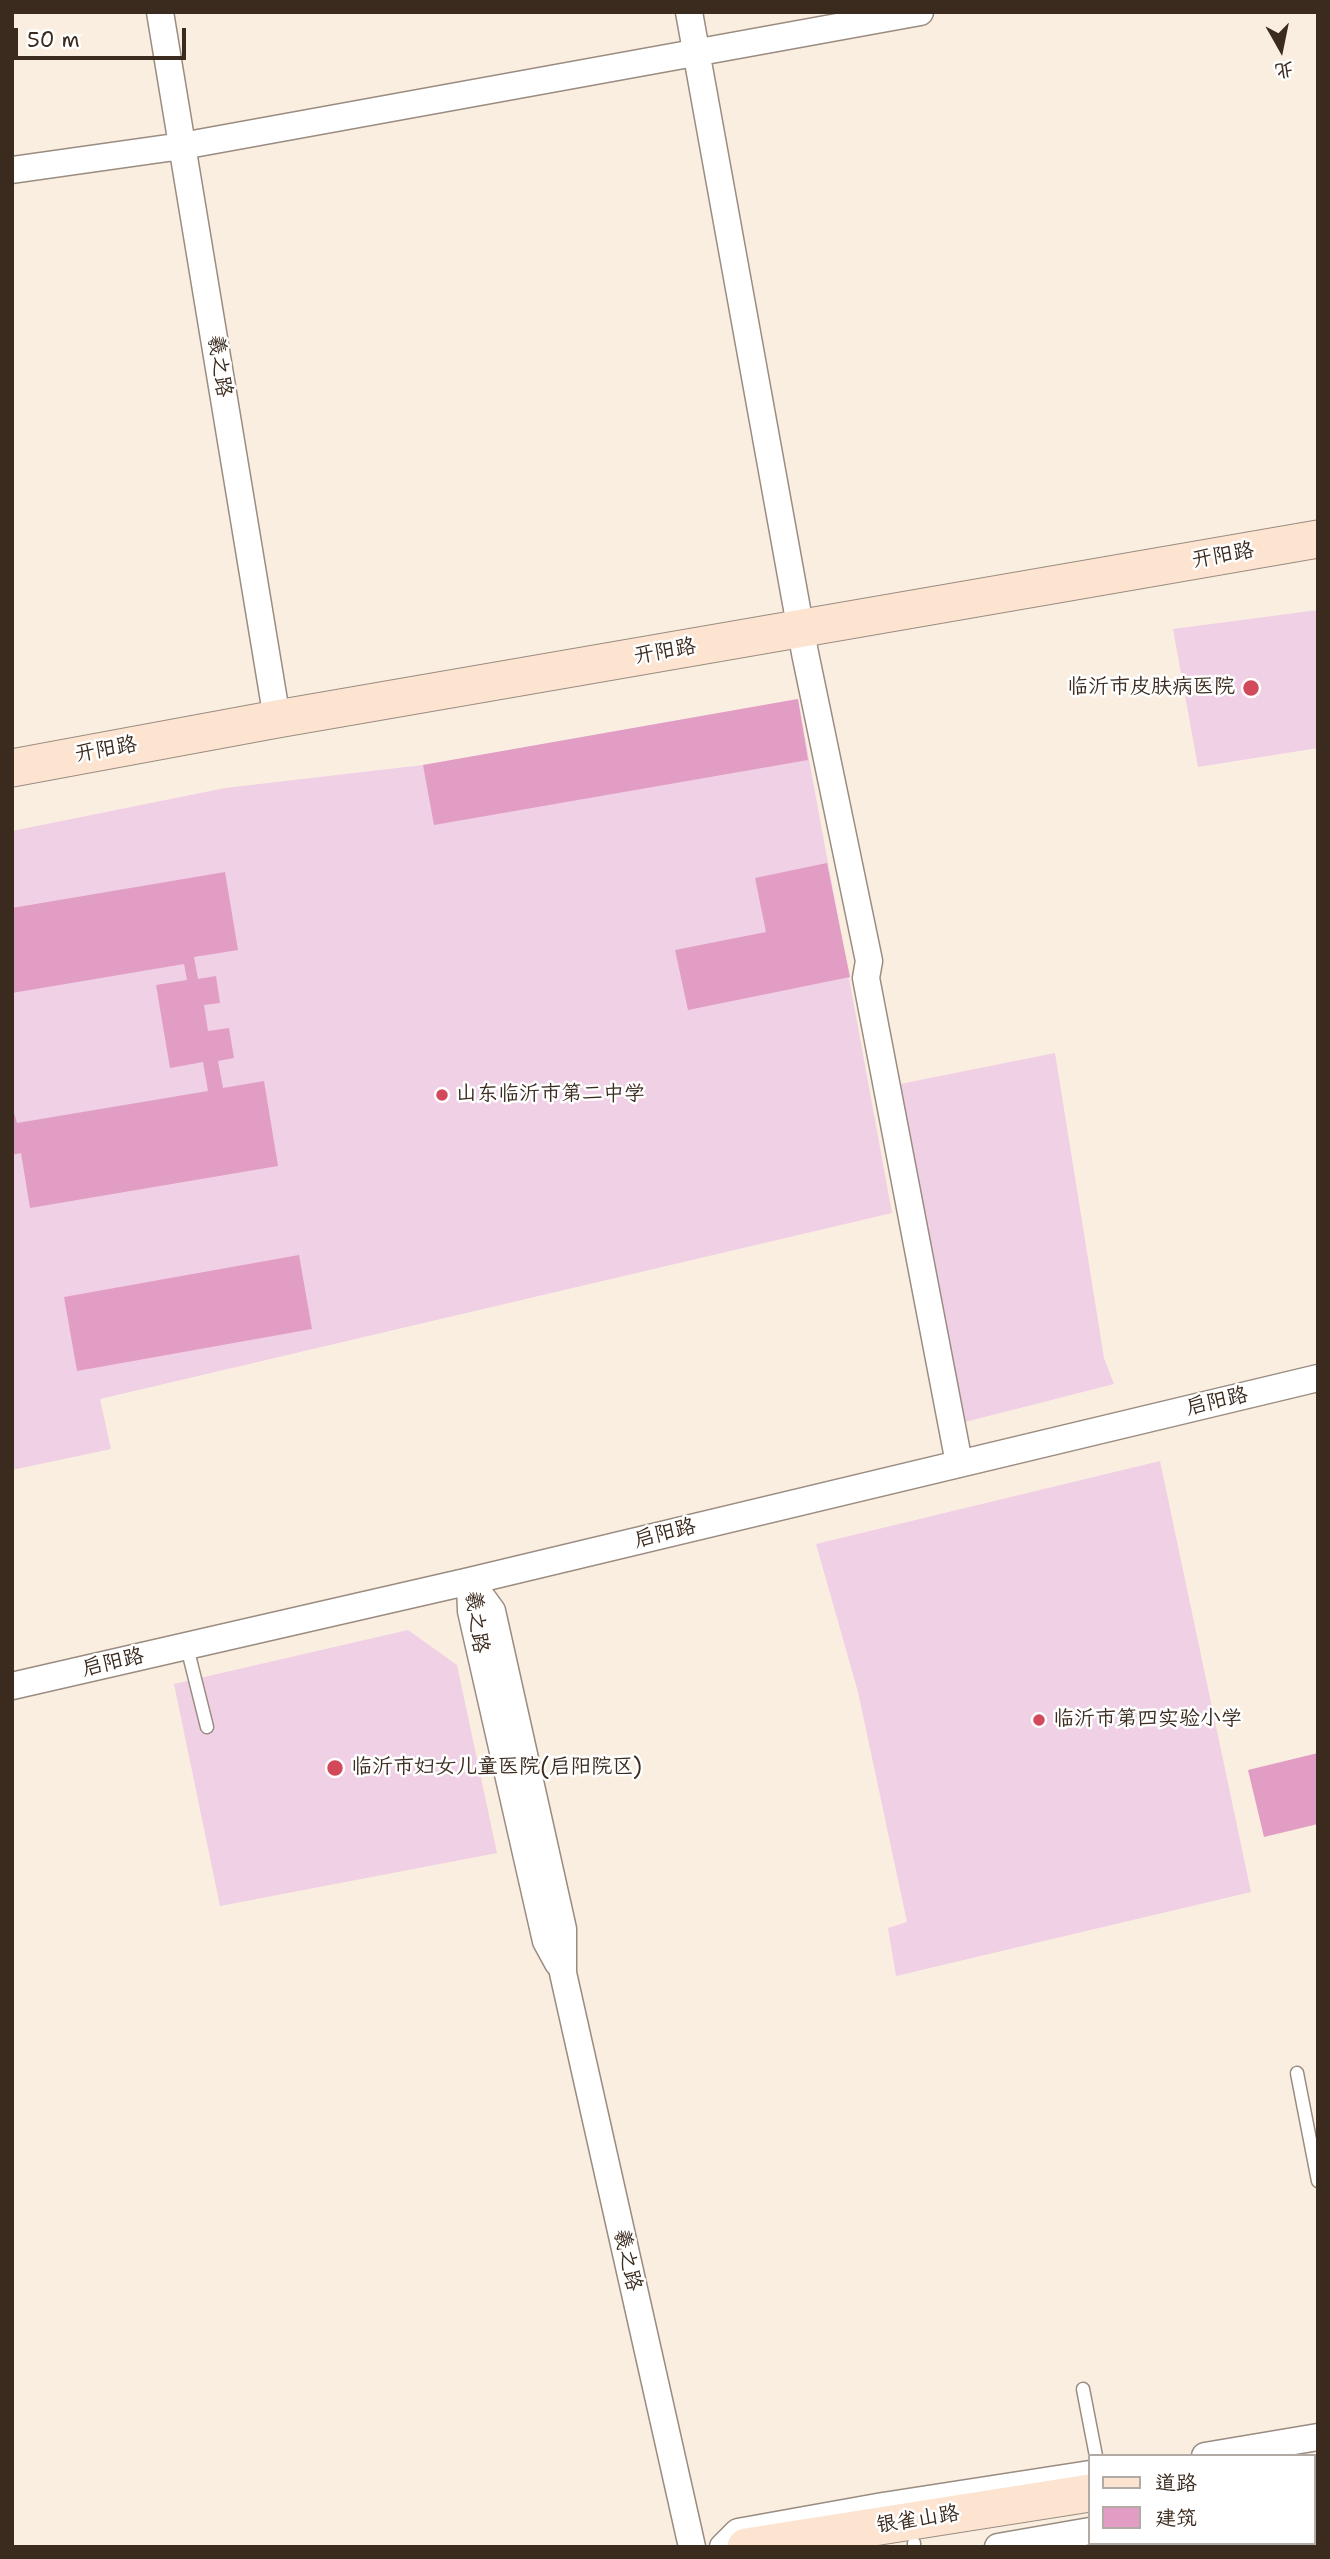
<!DOCTYPE html>
<meta charset="utf-8">
<style>
body{margin:0}
#map{position:relative;width:1330px;height:2559px;overflow:hidden;background:#faeee1;font-family:"Shantell Sans","LXGW WenKai TC",sans-serif}
canvas{display:block}
.frame{position:absolute;inset:0;border:14px solid #3b2a1e;pointer-events:none}
.legend{position:absolute;left:1088px;top:2454px;width:228px;height:91px;box-sizing:border-box;background:#fff;border:2px solid #b1aaa5;margin:0;padding:9px 12px;list-style:none;font-size:21px;color:#3b2a1e}
.legend li{display:flex;align-items:center;gap:14px;height:35px}
.legend b{width:35px;border:2px solid #b1aaa5}
.north{position:absolute;left:1246px;top:14px;width:70px;height:70px;-webkit-text-stroke:5px #fff;paint-order:stroke;rotate:171deg;font-size:19px;font-weight:700;line-height:28px;text-align:center;color:#3b2a1e}
.north::after{content:'';display:block;margin:auto;width:24px;height:32px;background:#3b2a1e;clip-path:polygon(50% 0,100% 100%,50% 72%,0 100%)}
.scale{position:absolute;left:14px;top:28px;width:172px;height:32px;box-sizing:border-box;border:4px solid #3b2a1e;border-top:0;padding-left:9px;font-size:21px;line-height:24px;white-space:nowrap;color:#3b2a1e;-webkit-text-stroke:5px #fff;paint-order:stroke}
</style>
<div id="map">
<canvas width="1330" height="2559"></canvas>
<div class="frame"></div>
<ul class="legend">
<li><b style="height:9px;background:#fde4d1"></b>道路</li>
<li><b style="height:19px;background:#e29dc4"></b>建筑</li>
</ul>
<div class="north">北</div>
<div class="scale">50 m</div>
</div>
<script>
const ctx = document.querySelector('canvas').getContext('2d');
ctx.lineJoin = 'round';
function fill(path, color) { ctx.fillStyle = color; ctx.fill(path, 'evenodd'); }
function stroke(path, color, width, dash) { ctx.strokeStyle = color; ctx.lineWidth = width; ctx.lineCap = dash ? 'butt' : 'round'; ctx.setLineDash(dash || []); ctx.stroke(path); }
function drawText(font, color, halo, rows, align = 'center') {
  ctx.font = font + ' "Shantell Sans","LXGW WenKai TC",sans-serif'; ctx.lineWidth = 5; ctx.setLineDash([]); ctx.textBaseline = 'middle'; ctx.strokeStyle = halo; ctx.fillStyle = color; for (const [text, x, y, turn = 0] of rows) {
    ctx.save(); ctx.translate(x, y); ctx.rotate((+turn || 0) * Math.PI / 180); ctx.textAlign = isNaN(turn) ? turn : align; if (halo) ctx.strokeText(text, 0, 0); ctx.fillText(text, 0, 0); ctx.restore();
  }
}
const built = new Path2D(`
 M1318,610V748L1198,767L1173,629Z
 M798,699L892,1213L100,1399L111,1449L12,1470V831L225,788L423,765Z
 M1055,1053L1104,1358L1114,1384L961,1423L900,1084Z
 M1160,1461L1251,1892L896,1976L888,1928L907,1922L858,1692L816,1544Z
 M408,1630L457,1665L497,1853L220,1906L174,1684Z`);
const building = new Path2D(`
 M798,699L808,760L434,825L423,765Z
 M827,863L850,977L688,1010L675,950L766,932L755,878Z
 M225,872L238,950L194,957L198,979L216,976L220,1003L204,1005L208,1031L229,1028L234,1058L218,1061L223,1088L264,1081L278,1166L30,1208L21,1153L12,1155V1106L17,1123L208,1091L203,1062L170,1068L156,985L187,980L184,964L12,993V908Z
 M299,1255L312,1329L77,1371L64,1297Z
 M1318,1753V1824L1264,1837L1248,1770Z`);
const lane = new Path2D(`
 M189,1655L207,1727
 M1297,2073L1318,2181
 M1083,2389L1096,2456
 M914,2543V2547`);
const street = new Path2D(`
 M160,12L277,719
 M689,12L805,653L869,961L866,978L959,1463
 M12,170L182,146L920,12
 M470,1581L492,1611L563,1929V1973L692,2547
 M470,1581L471,1611L546,1941L558,1963
 M12,1686L470,1581L1318,1378
 M1205,2456L1318,2437
 M1314,2494H1318
 M723,2547L738,2532L883,2506L1090,2474
 M998,2547L1090,2531`);
const secondary = new Path2D(`
 M12,768L277,719L1318,539
 M1314,2475L1318,2474
 M746,2547L1090,2493`);
const markers = [
 [1251,688,9,"#d1495b"],
 [442,1095,7,"#d1495b"],
 [1039,1720,7,"#d1495b"],
 [335,1768,9,"#d1495b"]
];
const streetNames = [
 ["羲之路",219,366,81],
 ["开阳路",1223,556,-10],
 ["开阳路",665,652,-10],
 ["开阳路",106,750,-10],
 ["启阳路",1217,1402,-13],
 ["启阳路",665,1534,-14],
 ["羲之路",476,1622,82],
 ["启阳路",113,1663,-13],
 ["羲之路",627,2260,77],
 ["银雀山路",918,2520,-9]
];
const poiNames = [
 ["临沂市皮肤病医院",1235,688,"right"],
 ["山东临沂市第二中学",456,1095],
 ["临沂市第四实验小学",1053,1720],
 ["临沂市妇女儿童医院(启阳院区)",351,1768]
];
fill(built, '#f0d0e5');
fill(building, '#e29dc4');
stroke(lane, '#9a8c80', 15);
stroke(street, '#9a8c80', 29);
stroke(secondary, '#9a8c80', 39);
stroke(lane, '#fff', 12);
stroke(street, '#fff', 26);
stroke(secondary, '#fde4d1', 37);
for (const [x, y, r, color] of markers) { const dot = new Path2D(); dot.arc(x, y, r, 0, 2 * Math.PI); ctx.fillStyle = color; ctx.fill(dot); stroke(dot, '#fff', 2.5); }
drawText('21px', '#3b2a1e', '#fff', streetNames);
drawText('21px', '#3b2a1e', '#fff', poiNames, 'left');
</script>
